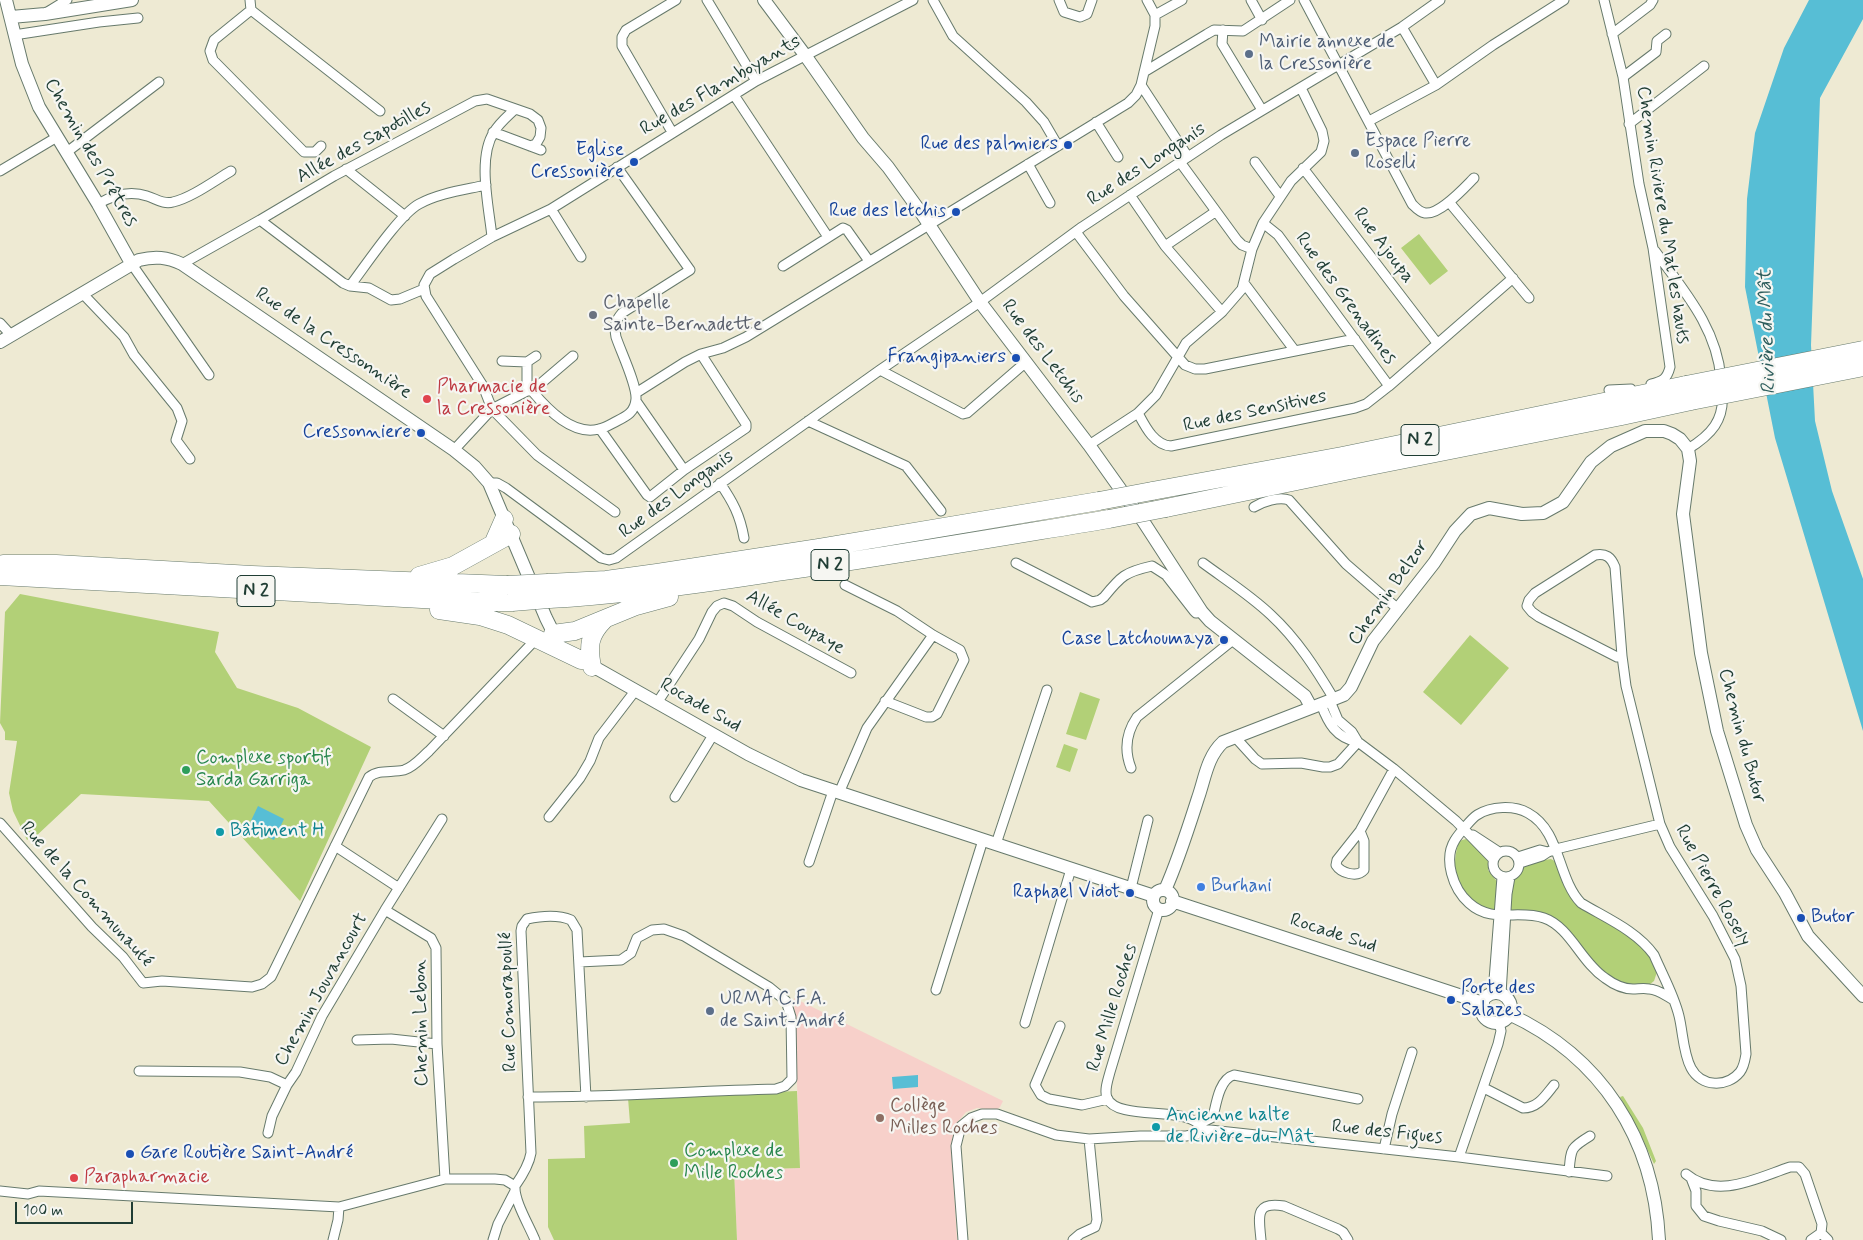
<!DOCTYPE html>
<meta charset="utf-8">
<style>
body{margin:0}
#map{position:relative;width:1863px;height:1240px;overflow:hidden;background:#eeead3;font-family:Mynerve,sans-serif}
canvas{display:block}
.scale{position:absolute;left:15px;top:1202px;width:118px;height:22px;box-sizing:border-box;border:2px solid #1f3d34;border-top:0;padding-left:6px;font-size:15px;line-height:18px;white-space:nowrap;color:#1f3d34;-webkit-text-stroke:4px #f6f6f2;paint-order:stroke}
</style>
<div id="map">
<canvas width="1863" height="1240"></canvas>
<div class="scale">100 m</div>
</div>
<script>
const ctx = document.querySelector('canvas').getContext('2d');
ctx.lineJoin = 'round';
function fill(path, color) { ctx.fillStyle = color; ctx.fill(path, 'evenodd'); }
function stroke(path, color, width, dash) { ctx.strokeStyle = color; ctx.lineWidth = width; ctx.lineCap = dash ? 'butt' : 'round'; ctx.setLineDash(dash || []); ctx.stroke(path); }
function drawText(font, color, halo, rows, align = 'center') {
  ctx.font = font + ' Mynerve,sans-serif'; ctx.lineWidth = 4.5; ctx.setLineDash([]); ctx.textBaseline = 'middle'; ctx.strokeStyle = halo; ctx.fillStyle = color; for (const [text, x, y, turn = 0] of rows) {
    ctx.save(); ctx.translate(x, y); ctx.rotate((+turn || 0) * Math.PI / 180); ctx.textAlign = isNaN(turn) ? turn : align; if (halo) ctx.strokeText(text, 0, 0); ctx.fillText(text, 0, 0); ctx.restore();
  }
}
const built = new Path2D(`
 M794,998L1003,1101L1000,1107L996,1110L977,1108L966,1112L956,1124L951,1144L957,1240H737L734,1170L800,1168Z`);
const green = new Path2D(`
 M1419,234L1448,271L1430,285L1401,248Z
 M20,594L219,632L215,652L237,688L298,708L371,747L300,901L209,801L81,794L34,838L32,836L27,840L13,811L9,793L17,741L5,740V732L0,723L5,612Z
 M1470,635L1509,668L1461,725L1423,692Z
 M1080,692L1100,699L1086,740L1066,734Z
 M1064,744L1078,749L1070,772L1056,767Z
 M1466,839L1486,854L1488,859V870L1498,883L1495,909L1490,911C1460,895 1448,876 1459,841Z
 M1551,859L1556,862L1567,889L1637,940L1655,963L1657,972L1654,981L1649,985L1634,987L1613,979L1601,972L1558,922L1508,911L1511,883C1516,878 1519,873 1524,867C1529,861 1543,860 1551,859Z
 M797,1091L800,1168L734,1170L737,1240H554L548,1227V1159L585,1158L584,1126L630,1123L628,1098Z
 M1623,1096L1643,1128L1656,1161L1654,1164L1639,1131L1620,1097Z`);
const water = new Path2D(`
 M1809,0H1863V19L1820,98L1811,345L1815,421L1832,491L1863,579V731L1775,438L1745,287L1747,199L1755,133L1784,48Z
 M258,806L284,819L274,840L248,827Z
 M918,1075V1087L893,1089L892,1077Z`);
const street = new Path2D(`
 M250,0L251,10L214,40L210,51L213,60L304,152H315L321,146
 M707,0L756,81
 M933,0L953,36L1026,102L1044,122L1058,146
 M1059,0L1064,12L1080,17L1087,14L1092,0
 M1251,0L1262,20
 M1304,0L1412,204C1416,208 1419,212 1425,213C1440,215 1464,188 1474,178
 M1604,0L1623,77L1639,184L1653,248L1670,367C1667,379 1663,381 1651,384
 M251,10L380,111
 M49,11L67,0
 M1155,15L1182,0
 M1402,27L1436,85
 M1223,30L1222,44L1262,110
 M1612,34L1650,5L1653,0
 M14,35L99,22L138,18
 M1144,72L1207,34L1214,30L1243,31L1290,0
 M1623,77L1656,52L1657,41L1666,34
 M1141,85L1188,157
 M734,95L828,237
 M1369,121L1436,85L1493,45L1564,0
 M1096,122L1118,157
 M1629,124L1704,66
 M493,132L541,150
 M672,132L622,46V37L626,30L676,0
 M67,152L159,82
 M1180,162L1237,240L1242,245L1252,249
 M1255,162L1280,196
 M1028,164L1050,203
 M1303,168L1437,343
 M346,169L405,216
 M0,171L57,137
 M1130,195L1165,246L1222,312
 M1449,202L1529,298
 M98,204C113,195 129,190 147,196C155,198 163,205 173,202C191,198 214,181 231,171
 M551,209L581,257
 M260,220L343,283L350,286L369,288L391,300L400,299L424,289
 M1263,223L1278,235L1389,386
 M1076,232L1124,296L1185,365L1195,369H1205L1355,339
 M492,237C489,207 477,158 494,132C499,123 508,116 515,109
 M1165,246L1215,212
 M1655,251C1684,291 1717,328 1721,379
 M131,263L209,375
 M182,264L260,220L334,176L475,101L487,99L530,114L538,120L541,128L540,137L536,144L530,146
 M783,266L843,228L847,230L869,261
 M1244,283L1295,351
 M350,286C366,265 399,215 419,204C439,193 464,190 486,185
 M82,293L124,337L134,355L177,408L182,421L176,440L190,459
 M0,323L11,335
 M502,361L527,362L536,356
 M880,370L963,414L967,413L1026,362
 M1609,390L1631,389
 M527,391V362
 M532,391C548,410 573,436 599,429C605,428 611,424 617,421C627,416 635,412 636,399C637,385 621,352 616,337C614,327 615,321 622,313L690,270L617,167
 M532,391L573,356
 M636,393L685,362L701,354L723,348L746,337L1128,103L1136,95L1141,85L1155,26V15L1147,0
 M636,401L684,470
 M1138,413C1145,426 1154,445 1171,446L1355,408L1366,404L1389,386L1513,278
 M808,421L906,466L941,511
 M600,429L647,495L650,497L684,470L746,428V424L701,354
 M1089,445L1138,413L1156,395L1186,343L1222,312L1242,289L1252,249L1263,223L1291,181L1321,152L1324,141L1322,131L1301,88
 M1688,449C1711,435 1725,420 1722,392
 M454,450L492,409L527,391H532
 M489,483H497L506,488L601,558L609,560L616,558L880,370L980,302L1082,227L1221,135L1402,27L1440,0
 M720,483C733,502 740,515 744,538
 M1254,507C1262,502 1279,496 1289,500L1346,564L1398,609
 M615,512L537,455L492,409L483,386L426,296L424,285L430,274L454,259L492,237L551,209L756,81L913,0
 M1016,563L1092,602L1100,600L1104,597C1121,576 1125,572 1152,566L1166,575L1194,611L1196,613L1202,612
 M1203,563C1226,580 1250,595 1271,615C1297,639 1316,669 1334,699
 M845,585L897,611L933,635L960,650L964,660L937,714L932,717H926L885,701
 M1622,656L1617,657L1539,617L1532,612L1527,606L1529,600L1535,593L1595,555C1606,553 1611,557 1615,567L1622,656L1626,686L1660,824L1670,847L1713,916L1735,959L1741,986L1746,1054C1745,1060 1744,1067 1740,1072C1727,1088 1701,1087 1691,1068C1683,1053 1683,1032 1679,1016C1674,995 1662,974 1654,955C1637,931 1606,918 1581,903C1557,878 1561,831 1528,813C1514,805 1491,806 1477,815C1472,818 1458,835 1455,840C1443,859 1453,889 1469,903C1492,924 1518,909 1544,918C1570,927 1581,962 1605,978C1613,984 1624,989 1633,989C1638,989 1644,988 1649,989C1657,989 1665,995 1672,999
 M393,699L444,736
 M1330,701L1338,720L1352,732L1358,742L1394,769L1456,821L1493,859
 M657,703L699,639L712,612L717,606L724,603L733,606L757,622L851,673
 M1321,704C1328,723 1336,738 1358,742
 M1235,737L1255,759L1262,764L1301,763L1323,767H1330L1338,764L1358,742
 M1131,768C1124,750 1126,733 1137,717L1233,640
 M839,793L867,728L933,635
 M675,797L713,735
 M549,817L580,778L590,761L599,738L635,691
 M442,819L385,910L431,938L436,948L437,1044L445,1179
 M0,823L92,927L123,957L143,983L162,981L252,987L262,984L271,977L369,777C379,769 392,773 404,770C414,767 421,758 429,751L538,637
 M1360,831L1364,841V870C1357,878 1341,873 1336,865L1337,860L1360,831L1394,769
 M1473,835L1499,852
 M996,844L1047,690
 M335,846L399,888
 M1493 864a13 13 0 1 1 26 0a13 13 0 1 1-26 0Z
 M1518,857L1540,850L1548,852
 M809,862L833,791
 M1520,863L1542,856L1548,852L1556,849L1660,824
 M1131,888L1148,820
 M936,990L983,840
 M1493,993L1502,877
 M1501,994L1507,894L1510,877
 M1025,1023L1071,869
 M1060,1026L1035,1085L1041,1095L1049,1099L1082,1105L1108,1099
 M357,1040L391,1039L437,1044
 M139,1071L240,1072L270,1077L287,1085L296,1072L322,1016L385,910
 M1484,1088L1523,1108C1538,1108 1545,1096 1554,1085
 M528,1097C611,1097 694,1091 776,1089L785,1086L792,1079L791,1017L786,1001L769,987L684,936L664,929L652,930L637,938L631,953L621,960L579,962
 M1199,1124L1213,1117C1216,1105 1219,1079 1234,1075L1358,1099
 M1201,1129L1459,1157L1607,1176
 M268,1133L272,1116L287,1085
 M1384,1149L1392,1114L1412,1052
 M1459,1157L1498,1044L1501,1031L1499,1022
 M1569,1172C1571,1149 1570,1148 1590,1136
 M1686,1174C1717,1200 1757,1178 1790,1167H1799L1805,1174L1822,1224L1821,1233L1811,1240
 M1691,1178L1696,1191V1206L1704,1216L1719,1221L1762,1231L1781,1240
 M515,1186C522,1176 529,1165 531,1153L521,931L522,926L527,919C541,916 557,914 571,920L577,930L586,1097
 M0,1191L28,1194L39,1191L339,1207L445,1179H495L505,1180L515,1186C514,1201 529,1225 535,1240
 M1821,1233L1828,1240
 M333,1240L338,1220L339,1207
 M493,1240L498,1224L515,1191
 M963,1240L956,1146L961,1126L971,1118L982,1114H997L1056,1135L1089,1139L1140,1136H1186L1197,1134L1201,1131V1127C1188,1105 1118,1122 1107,1098C1104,1090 1108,1080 1110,1072L1159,909
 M1073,1240L1080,1234L1095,1227L1097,1220L1089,1139
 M1261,1240C1259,1217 1254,1201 1284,1206L1338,1229L1343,1232L1348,1240`);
const secondary = new Path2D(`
 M6,0L22,64L39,107L98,204L131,263
 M764,0L805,55L863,138L888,167L922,214L980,302L1089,445L1143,521L1202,612L1210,621L1305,696L1311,707
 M11,17L45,14L132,0
 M0,342L139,260C155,256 167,257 182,264L454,450L475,467L489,483L546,618L557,640
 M587,663L748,754L801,780L1154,896
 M1165,890C1178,861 1188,829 1198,798C1205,778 1207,757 1223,742L1334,699L1344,695L1351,687L1373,641L1434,563L1455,531L1471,514L1489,508L1522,514L1543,513L1563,502L1591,462L1611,446L1645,431H1664L1672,434L1680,439L1688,449L1690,461L1683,514L1701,653L1717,731L1746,825L1757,850L1785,893L1808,936L1863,996
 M1153 900a10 10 0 1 1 20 0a10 10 0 1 1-20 0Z
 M1172,901L1483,1003
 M1481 1008a15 15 0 1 1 30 0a15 15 0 1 1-30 0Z
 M1509,1014C1602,1057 1654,1139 1659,1240`);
const highway = new Path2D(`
 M1152,491L1342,456L1686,385
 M1166,508L1355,469L1622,416L1691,401
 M493,544L504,519
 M3,564H56L252,575L507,585
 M0,576L477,602H512
 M419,576L453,566L511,534
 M548,583L606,580L657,573L819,548L1099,501
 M549,599C621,595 693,585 764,574C879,558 994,538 1109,519
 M439,610L480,616L508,625L581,660
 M553,634L575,631L636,606L669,597
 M592,667C588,646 589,635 604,620`);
const highwayBridge = new Path2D(`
 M1686,385L1863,350
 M1691,401L1863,367
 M1099,501L1152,491
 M1109,519L1166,508
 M507,585L548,583
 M512,602L549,599`);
const markers = [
 [1249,54,5,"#5c6f8a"],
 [1068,145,5,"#1a4fb4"],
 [1355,153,5,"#5c6f8a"],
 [634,162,5,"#1a4fb4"],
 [956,212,5,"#1a4fb4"],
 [593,315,5,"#6b7280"],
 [1016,358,5,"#1a4fb4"],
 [427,399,5,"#e0444e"],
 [421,433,5,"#1a4fb4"],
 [1224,640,5,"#1a4fb4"],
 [186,770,5,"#2e9e5b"],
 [220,832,5,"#0f9aa8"],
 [1201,887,5,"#3f7fe0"],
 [1130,893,5,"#1a4fb4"],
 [1801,918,5,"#1a4fb4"],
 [1451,1000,5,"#1a4fb4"],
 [710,1011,5,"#5c6f8a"],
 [880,1118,5,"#8d6e63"],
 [1156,1127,5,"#0f9aa8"],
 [130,1154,5,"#1a4fb4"],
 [674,1163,5,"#2e9e5b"],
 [74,1178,5,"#e0444e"]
];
const shields = [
 [1420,440,38],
 [830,565,38],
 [256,591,38]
];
const shieldNames = [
 ["N 2",1420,440],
 ["N 2",830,565],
 ["N 2",256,591]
];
const serviceNames = [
 ["Mairie annexe de",1259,43],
 ["la Cressonière",1259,65],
 ["Espace Pierre",1365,142],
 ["Roselli",1365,164],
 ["URMA C.F.A.",720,1000],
 ["de Saint-André",720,1022]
];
const streetNames = [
 ["Rue des Flamboyants",721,86,-30],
 ["Allée des Sapotilles",364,143,-29],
 ["Chemin des Prêtres",90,153,60],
 ["Rue des Longanis",1147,165,-33],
 ["Chemin Riviere du Mat les hauts",1662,215,81],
 ["Rue Ajoupa",1383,246,53],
 ["Rue des Grenadines",1345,299,54],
 ["Rue de la Cressonnière",333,344,34],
 ["Rue des Letchis",1042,352,53],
 ["Rue des Sensitives",1255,412,-12],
 ["Rue des Longanis",677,495,-36],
 ["Chemin Belzor",1389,593,-55],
 ["Allée Coupaye",795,623,30],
 ["Rocade Sud",700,706,30],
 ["Chemin du Butor",1741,736,75],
 ["Rue Pierre Rosely",1712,886,61],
 ["Rue de la Communauté",86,895,48],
 ["Rocade Sud",1333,934,18],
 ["Chemin Jouvancourt",322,990,-61],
 ["Rue Comorapoullé",509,1002,-92],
 ["Rue Mille Roches",1113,1008,-73],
 ["Chemin Lebon",422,1023,-91],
 ["Rue des Figues",1387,1133,6]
];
const transitNames = [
 ["Rue des palmiers",1058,145],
 ["Eglise",624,151],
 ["Cressonière",624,173],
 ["Rue des letchis",946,212],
 ["Frangipaniers",1006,358],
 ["Cressonniere",411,433],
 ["Case Latchoumaya",1214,640],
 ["Raphael Vidot",1120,893],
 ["Butor",1811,918,"left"],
 ["Porte des",1461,989,"left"],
 ["Salazes",1461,1011,"left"],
 ["Gare Routière Saint-André",140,1154,"left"]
];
const worshipNames = [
 ["Chapelle",603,304],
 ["Sainte-Bernadette",603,326]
];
const healthNames = [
 ["Pharmacie de",437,388],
 ["la Cressonière",437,410],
 ["Parapharmacie",84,1178]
];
const leisureNames = [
 ["Complexe sportif",196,759],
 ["Sarda Garriga",196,781],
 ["Complexe de",684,1152],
 ["Mille Roches",684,1174]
];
const cultureNames = [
 ["Bâtiment H",230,832],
 ["Ancienne halte",1166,1116],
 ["de Rivière-du-Mât",1166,1138]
];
const shopNames = [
 ["Burhani",1211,887]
];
const educationNames = [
 ["Collège",890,1107],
 ["Milles Roches",890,1129]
];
const waterNames = [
 ["Rivière du Mât",1768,332,-92]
];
fill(built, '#f7d0ca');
fill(green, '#b2d077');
fill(water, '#57bed5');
stroke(street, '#677a6c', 11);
stroke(secondary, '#677a6c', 14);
stroke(highway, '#677a6c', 19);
stroke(street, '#fff', 9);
stroke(secondary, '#fff', 12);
stroke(highway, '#fff', 18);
stroke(highwayBridge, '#677a6c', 19, []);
stroke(highwayBridge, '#fff', 18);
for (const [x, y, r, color] of markers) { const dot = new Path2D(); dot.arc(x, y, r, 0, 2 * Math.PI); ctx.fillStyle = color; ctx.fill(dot); stroke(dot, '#f6f6f2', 2); }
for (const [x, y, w] of shields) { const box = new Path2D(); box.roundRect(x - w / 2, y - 15.5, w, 31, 4); ctx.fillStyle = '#f6f6f2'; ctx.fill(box); stroke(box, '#1f3d34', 1); }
drawText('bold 18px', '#1f3d34', null, shieldNames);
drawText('19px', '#4e5e75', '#f6f6f2', serviceNames, 'left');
drawText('19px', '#1f3d34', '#f6f6f2', streetNames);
drawText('19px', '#164399', '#f6f6f2', transitNames, 'right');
drawText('19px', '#5b616d', '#f6f6f2', worshipNames, 'left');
drawText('19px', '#be3a42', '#f6f6f2', healthNames, 'left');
drawText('19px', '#27864d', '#f6f6f2', leisureNames, 'left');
drawText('19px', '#0d838f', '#f6f6f2', cultureNames, 'left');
drawText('19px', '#366cbe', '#f6f6f2', shopNames, 'left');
drawText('19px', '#785e54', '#f6f6f2', educationNames, 'left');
drawText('italic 20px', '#2d5d5c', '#f6f6f2', waterNames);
</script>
